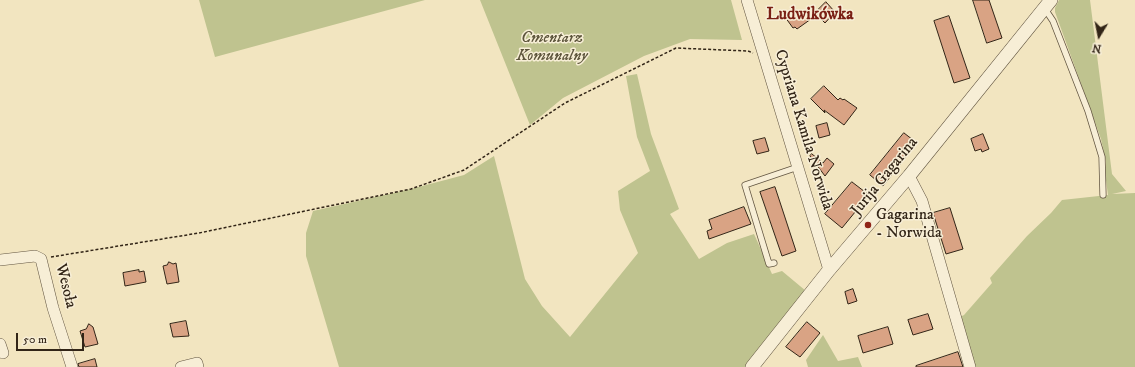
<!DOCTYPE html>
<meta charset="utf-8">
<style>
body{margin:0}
#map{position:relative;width:1135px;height:367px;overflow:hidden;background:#f2e5c0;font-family:"IM FELL DW Pica",serif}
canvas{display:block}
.north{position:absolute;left:1079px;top:16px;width:40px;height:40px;-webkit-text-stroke:3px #f7eed6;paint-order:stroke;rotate:190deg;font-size:11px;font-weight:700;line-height:16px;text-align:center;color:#322517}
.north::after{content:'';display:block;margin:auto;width:14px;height:18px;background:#322517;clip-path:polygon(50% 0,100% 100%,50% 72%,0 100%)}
.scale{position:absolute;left:16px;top:333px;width:68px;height:18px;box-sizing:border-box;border:2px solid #322517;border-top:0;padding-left:5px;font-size:12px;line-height:14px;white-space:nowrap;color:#322517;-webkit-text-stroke:3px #f7eed6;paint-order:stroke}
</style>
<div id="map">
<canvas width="1135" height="367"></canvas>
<div class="north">N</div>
<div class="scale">50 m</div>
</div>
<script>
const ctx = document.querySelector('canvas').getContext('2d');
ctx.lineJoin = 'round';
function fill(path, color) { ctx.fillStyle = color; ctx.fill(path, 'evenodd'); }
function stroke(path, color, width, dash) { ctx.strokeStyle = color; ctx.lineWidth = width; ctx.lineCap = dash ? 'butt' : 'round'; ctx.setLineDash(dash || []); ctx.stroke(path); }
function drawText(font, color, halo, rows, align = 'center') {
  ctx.font = font + ' "IM FELL DW Pica",serif'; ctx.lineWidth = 3; ctx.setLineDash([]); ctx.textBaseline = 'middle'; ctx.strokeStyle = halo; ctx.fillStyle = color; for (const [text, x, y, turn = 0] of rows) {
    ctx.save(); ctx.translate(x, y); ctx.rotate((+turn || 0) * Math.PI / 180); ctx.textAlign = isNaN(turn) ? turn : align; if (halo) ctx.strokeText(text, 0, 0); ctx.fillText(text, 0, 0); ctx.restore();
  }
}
const green = new Path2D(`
 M199,0H425L215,57Z
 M480,0H731L742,40L690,39L644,56L563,98L530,125Z
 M1059,0H1090L1112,174L1126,191L1112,194L1135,193V367H973L960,317L964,315L992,283L990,278L1027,236L1051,213L1062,200L1108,195L1105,173L1106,162L1101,139L1055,12V8Z
 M637,74L651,134L679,209L670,214L699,259L727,243L754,234L772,274L782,271L806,291L745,367H339L306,256V233L313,211L411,189L464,175L494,156L525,279L542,306L570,337L638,253L620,210L618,191L650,171L637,137L626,76Z
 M823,335L838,361L858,357L862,367H808L806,360Z`);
const building = new Path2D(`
 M973,0H989L1002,38L987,43Z
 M826,2L835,12L825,23L815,13Z
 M795,9L800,16L805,12L811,19L797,29L795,27L793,28L785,17Z
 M949,16L970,78L954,83L934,21Z
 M824,86L838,100L840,98L843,100L844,99L857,108L844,125L824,110L825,113L811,99Z
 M827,123L830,135L819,138L816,126Z
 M904,133L917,143L883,186L870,175Z
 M983,134L989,149L982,152L981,149L975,151L971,139Z
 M765,138L769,151L757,154L753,141Z
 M812,154L823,163L827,158L834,164L825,176L810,156Z
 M852,182L869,195L842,228L825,214Z
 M775,187L796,251L782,256L760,192Z
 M744,207L751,224L709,239L707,231L712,229L709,220Z
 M950,208L963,249L946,254L933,213Z
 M169,262L173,264L176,263L179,282L167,284L163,266L167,265Z
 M139,270V272L144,271L146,282L125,286L123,273Z
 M853,289L857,301L848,304L845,292Z
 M928,314L933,329L913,335L908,320Z
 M186,321L189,336L173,337L170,324Z
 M807,322L820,333L800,357L786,347Z
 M89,324L93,327L98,344L85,347L80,331L86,329Z
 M888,327L893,344L863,353L858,336Z
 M958,352L963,367H916V366Z
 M95,359L97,367H79L78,364Z`);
const path = new Path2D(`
 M51,257L199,233L411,189L464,170L565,103L676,48L748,51L753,53`);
const service = new Path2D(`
 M1045,9L1053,21L1088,111L1102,157L1103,195
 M774,263L769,264L745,185L798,167`);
const minor = new Path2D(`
 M747,0L829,270
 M909,176L922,201L970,367
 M0,260L35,256L41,259L53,308L72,367
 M0,344L3,353
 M181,367L197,363L198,367`);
const tertiary = new Path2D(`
 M752,367L829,270L909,176L1051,0`);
const markers = [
 [868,225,4,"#8f2418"]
];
const parkNames = [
 ["Cmentarz",552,39],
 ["Komunalny",552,57]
];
const streetNames = [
 ["Cypriana Kamila Norwida",803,130,73],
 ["Jurija Gagarina",885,177,-51],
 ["Wesoła",65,286,76]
];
const poiNames = [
 ["Gagarina",876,216],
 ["- Norwida",876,234]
];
const neighbourhoodNames = [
 ["Ludwikówka",810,15]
];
fill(green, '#bfc38f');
fill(building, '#d9a384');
stroke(building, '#322517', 1);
stroke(service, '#625541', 7);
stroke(minor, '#625541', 12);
stroke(tertiary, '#625541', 14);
stroke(path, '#322517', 1.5, [3, 2]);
stroke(service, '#f7eed6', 5.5);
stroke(minor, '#f7eed6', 11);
stroke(tertiary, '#f7eed6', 13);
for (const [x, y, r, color] of markers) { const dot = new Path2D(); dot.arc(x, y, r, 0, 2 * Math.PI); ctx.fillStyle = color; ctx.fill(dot); stroke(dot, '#f7eed6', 1.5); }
drawText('italic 16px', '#5c543b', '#f7eed6', parkNames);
drawText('16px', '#322517', '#f7eed6', streetNames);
drawText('16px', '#322517', '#f7eed6', poiNames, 'left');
drawText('bold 17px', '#7a1f14', '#f7eed6', neighbourhoodNames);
</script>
